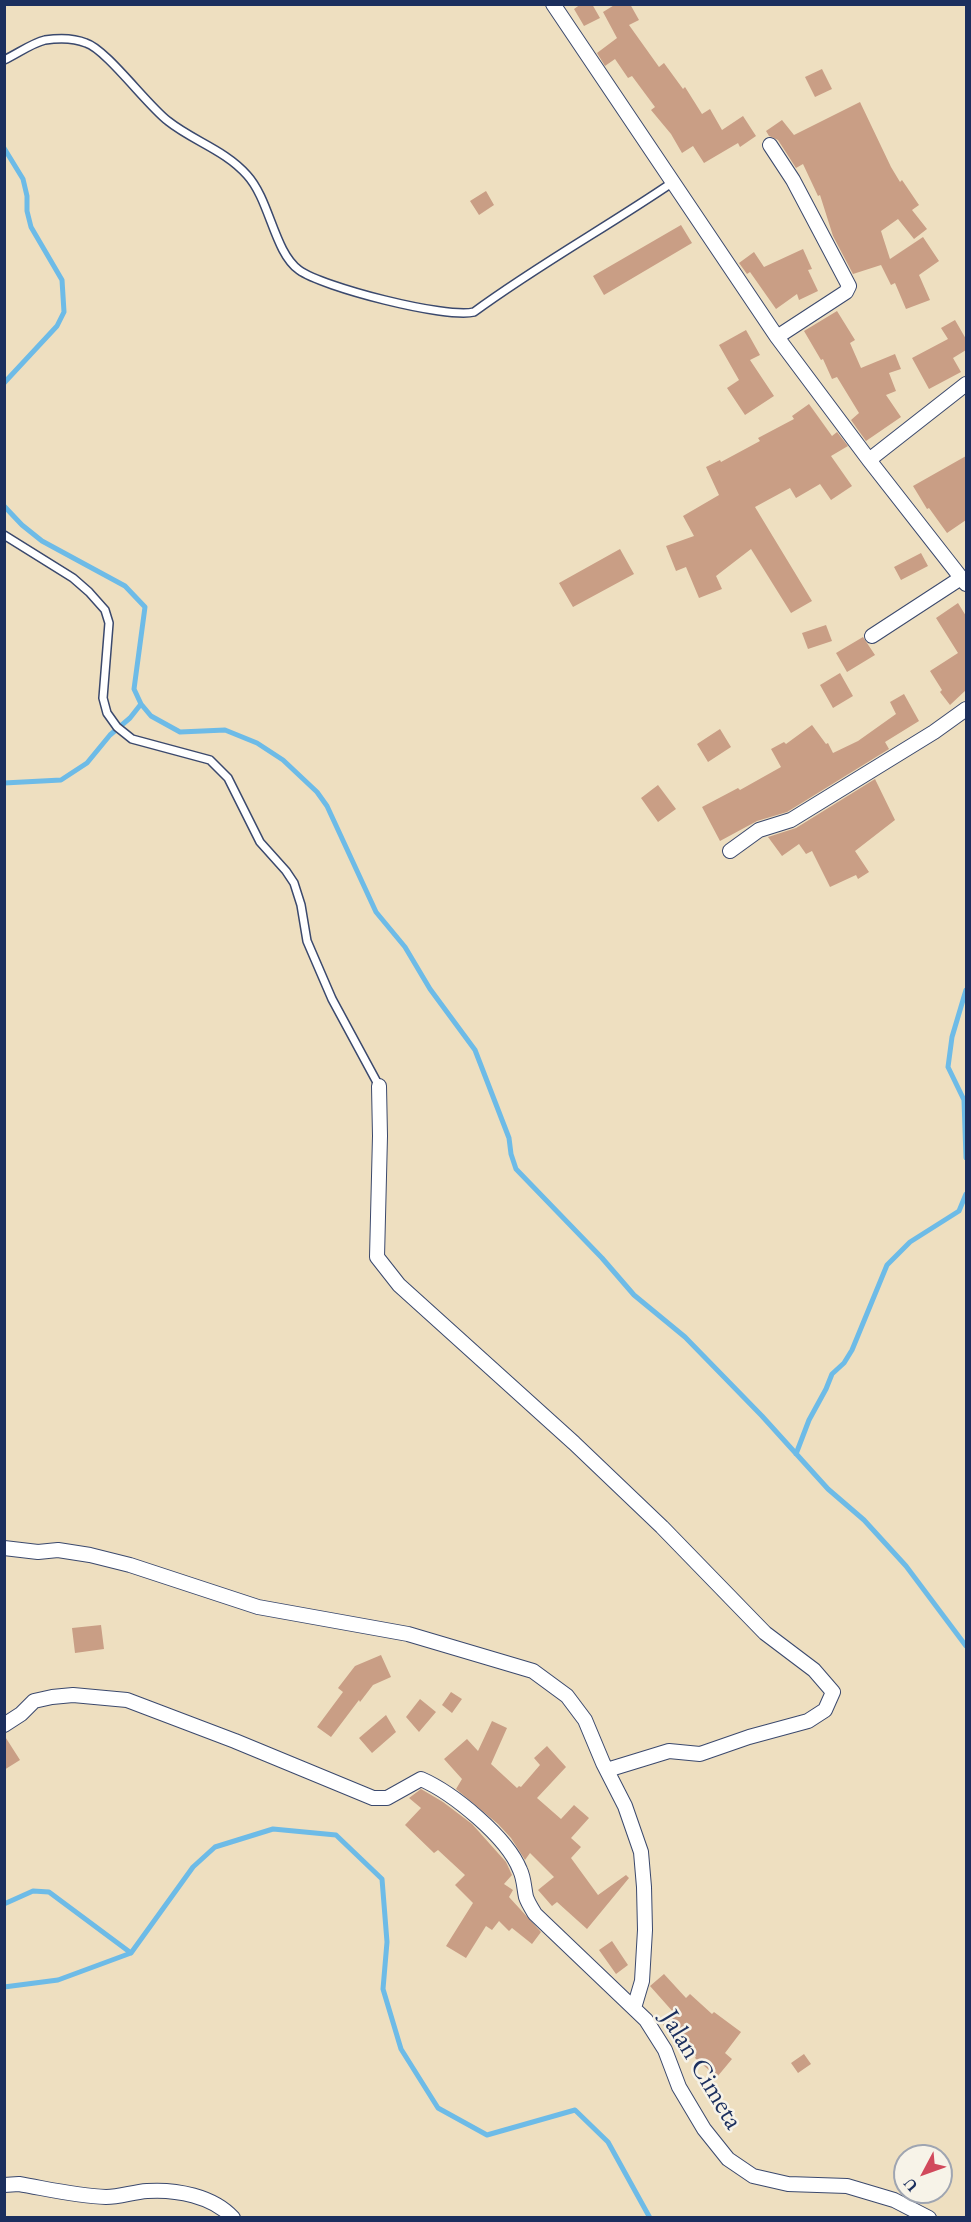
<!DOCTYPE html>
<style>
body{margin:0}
#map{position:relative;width:971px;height:2222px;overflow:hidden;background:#eedfc0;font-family:"EB Garamond",serif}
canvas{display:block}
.frame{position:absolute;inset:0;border:6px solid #1b2f5e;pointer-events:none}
.north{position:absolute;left:893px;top:2144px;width:60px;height:60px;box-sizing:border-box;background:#f7f3e8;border:2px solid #9fa5b1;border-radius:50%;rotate:229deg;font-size:16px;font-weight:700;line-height:24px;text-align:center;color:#1b2f5e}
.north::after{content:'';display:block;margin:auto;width:21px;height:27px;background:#d1495b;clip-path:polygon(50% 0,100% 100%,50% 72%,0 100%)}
</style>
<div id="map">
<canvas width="971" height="2222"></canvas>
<div class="frame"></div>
<div class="north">U</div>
</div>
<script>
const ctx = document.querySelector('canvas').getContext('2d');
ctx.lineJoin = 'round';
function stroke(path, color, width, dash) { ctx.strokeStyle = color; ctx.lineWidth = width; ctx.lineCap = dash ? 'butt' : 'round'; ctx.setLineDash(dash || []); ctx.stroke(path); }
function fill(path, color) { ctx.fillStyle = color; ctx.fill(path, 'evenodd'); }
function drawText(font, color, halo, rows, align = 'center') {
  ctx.font = font + ' "EB Garamond",serif'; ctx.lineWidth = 5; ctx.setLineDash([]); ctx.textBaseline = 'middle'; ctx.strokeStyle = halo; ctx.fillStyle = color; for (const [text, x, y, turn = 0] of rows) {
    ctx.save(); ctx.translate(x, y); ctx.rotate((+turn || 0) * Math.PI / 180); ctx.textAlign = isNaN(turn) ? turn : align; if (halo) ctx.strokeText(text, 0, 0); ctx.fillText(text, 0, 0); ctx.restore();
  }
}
const stream = new Path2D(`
 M4,148L23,179L27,196V211L31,227L62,280L64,312L57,326L4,383
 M4,506L22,525L42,541L125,586L145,607L134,689L141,704L151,716L180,732L225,730L257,743L283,760L317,792L327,806L376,912L405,947L430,989L475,1050L509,1138L511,1154L516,1169L602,1258L634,1295L685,1337L762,1416L828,1489L864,1520L906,1566L966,1646
 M4,783L61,780L87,763L110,735L130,718L141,704
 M966,990L952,1037L948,1067L964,1100L966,1158
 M796,1454L809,1420L826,1389L832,1374L844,1363L852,1350L887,1265L910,1242L959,1211L966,1194
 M4,1904L33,1891L49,1892L131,1953
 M4,1987L58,1980L131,1953L193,1867L215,1847L273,1829L336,1835L382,1879L387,1942L383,1989L401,2049L438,2108L487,2135L575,2110L608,2142L650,2218`);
const building = new Path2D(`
 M581,4H592L600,18L584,26L574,9Z
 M616,4H630L639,20L629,25L659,67L664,63L683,89L685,87L702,114L710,109L722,130L743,116L756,136L740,147L738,143L704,163L693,146L682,153L671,134L651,110L655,107L632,76L628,78L615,59L605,66L597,53L617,38L603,12Z
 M822,69L832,89L815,97L805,77Z
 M860,102L891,167L900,182L902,180L919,205L912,210L927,229L914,239L898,219L881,231L890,259L923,237L939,261L919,275L930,300L906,309L895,283L891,285L881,265L853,274L833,236L820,195L818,196L803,164L796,168L778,140L769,136L766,131L782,120L794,135Z
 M486,191L494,205L479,215L470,201Z
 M681,225L692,243L604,295L593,276Z
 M803,249L812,269L808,270L818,291L799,300L797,294L776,309L750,272L747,274L739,263L754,252L764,267Z
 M837,311L855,340L850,343L861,368L895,354L901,369L889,373L896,391L886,395L901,417L866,441L851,420L859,413L837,377L832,379L823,359L821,360L804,331Z
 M955,320L966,339V350L953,358L961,372L929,389L912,358L948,339L941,328Z
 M746,330L760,355L750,360L774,396L745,415L727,388L739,380L719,345Z
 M809,404L832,436L837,432L848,446L831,456L852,486L831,500L820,484L796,498L790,488L755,507L812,601L791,613L751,549L716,576L722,589L699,598L686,567L676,571L666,546L694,536L683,516L719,495L706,467L720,460L721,462L760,441L758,438L794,419L792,416Z
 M966,456V520L947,533L929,508L927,509L913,486Z
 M620,549L634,574L573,607L559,583Z
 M921,553L928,566L901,580L894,567Z
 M958,603L966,616V690L950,705L940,692L942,690L930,671L958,653L936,618Z
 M826,625L832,641L808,649L802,633Z
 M863,637L875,655L847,672L836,653Z
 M840,673L853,696L833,708L820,685Z
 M904,694L919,721L885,742L889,749L787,812L757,821L720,841L702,807L738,788L740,790L781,767L771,749L784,742L786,744L812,725L826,744L828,743L833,753L858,741L896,714L890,702Z
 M720,729L731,747L708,762L697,744Z
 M875,779L895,820L855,851L869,872L858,879L856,875L830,887L812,851L806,854L799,844L782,856L768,837L796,828Z
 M658,785L676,809L658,822L641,798Z
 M101,1625L104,1649L75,1653L72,1628Z
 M381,1655L391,1677L373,1685L360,1702L359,1700L331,1737L317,1727L343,1692L338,1688L355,1666Z
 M451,1692L462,1699L452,1713L442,1705Z
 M420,1699L436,1712L419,1732L406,1717Z
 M386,1715L396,1732L372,1753L359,1738Z
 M492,1721L507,1728L491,1764L517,1788L519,1786L521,1787L540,1765L534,1758L547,1746L566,1767L537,1798L561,1819L574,1805L589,1818L571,1838L581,1847L571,1858L598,1895L626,1875L629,1878L587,1929L557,1902L552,1906L538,1890L554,1877L530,1853L525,1860L511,1838L498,1824L456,1789L462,1779L444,1759L467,1739L478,1751Z
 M4,1735L20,1760L4,1770Z
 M421,1789L443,1802L472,1824L506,1862L512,1875L504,1884L513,1890L509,1897L541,1932L532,1944L512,1928L509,1931L499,1921L492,1930L486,1926L466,1958L446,1946L473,1903L455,1885L465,1875L438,1850L434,1853L405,1825L421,1808L409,1798Z
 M612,1941L628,1965L616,1974L599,1950Z
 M664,1974L686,1998L690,1994L712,2014L714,2012L741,2032L725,2053L732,2059L717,2077L695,2058L696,2056L663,2025L674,2013L650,1986Z
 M804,2054L811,2064L798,2073L791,2063Z`);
const service = new Path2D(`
 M4,60C17,54 32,43 45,40C58,38 74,38 86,43C106,49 147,105 168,121C193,141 225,150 247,175C270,200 274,252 299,270C322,287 446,319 474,312C538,265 607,227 673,182
 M4,535L73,578L89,592L105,610L109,623L103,698L107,713L117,727L132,739L210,760L228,778L260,842L286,871L294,883L301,905L307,941L332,999L379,1086`);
const minor = new Path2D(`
 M553,4L777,337L869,460L966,584
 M770,145L793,180L849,286L846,292L777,337
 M869,460L966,384
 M872,636L961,578
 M730,851L759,830L791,820L934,732L966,709
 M379,1086L380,1136L377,1257L399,1285L574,1443L662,1527L765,1633L814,1670L833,1692L825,1710L808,1721L749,1737L700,1754L669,1751L607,1770
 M4,1548L38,1552L58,1550L90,1555L130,1565L258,1607L408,1634L533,1671L567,1696L585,1720L603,1763L625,1806L641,1852L644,1887L645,1930L642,1981L634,2008
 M4,1725L21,1714L34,1701L52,1697L73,1695L127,1700L235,1741L373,1798H387L421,1779C453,1793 507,1837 520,1870C524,1878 524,1888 526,1897C528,1903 532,1909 535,1914L646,2020L665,2050L679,2087L704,2129L728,2159L753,2176L788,2184L847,2186L894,2200L929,2218
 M4,2185L19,2184C48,2189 77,2196 106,2197C120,2197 133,2192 147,2191C176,2189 213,2196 233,2218`);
const streetNames = [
 ["Jalan Cimeta",701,2070,59]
];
stroke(stream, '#6dbbe7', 5);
fill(building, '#c99e85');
stroke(service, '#3b496d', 10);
stroke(minor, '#3b496d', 16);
stroke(service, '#fff', 7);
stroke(minor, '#fff', 14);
drawText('27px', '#1b2f5e', '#f7f3e8', streetNames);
</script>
